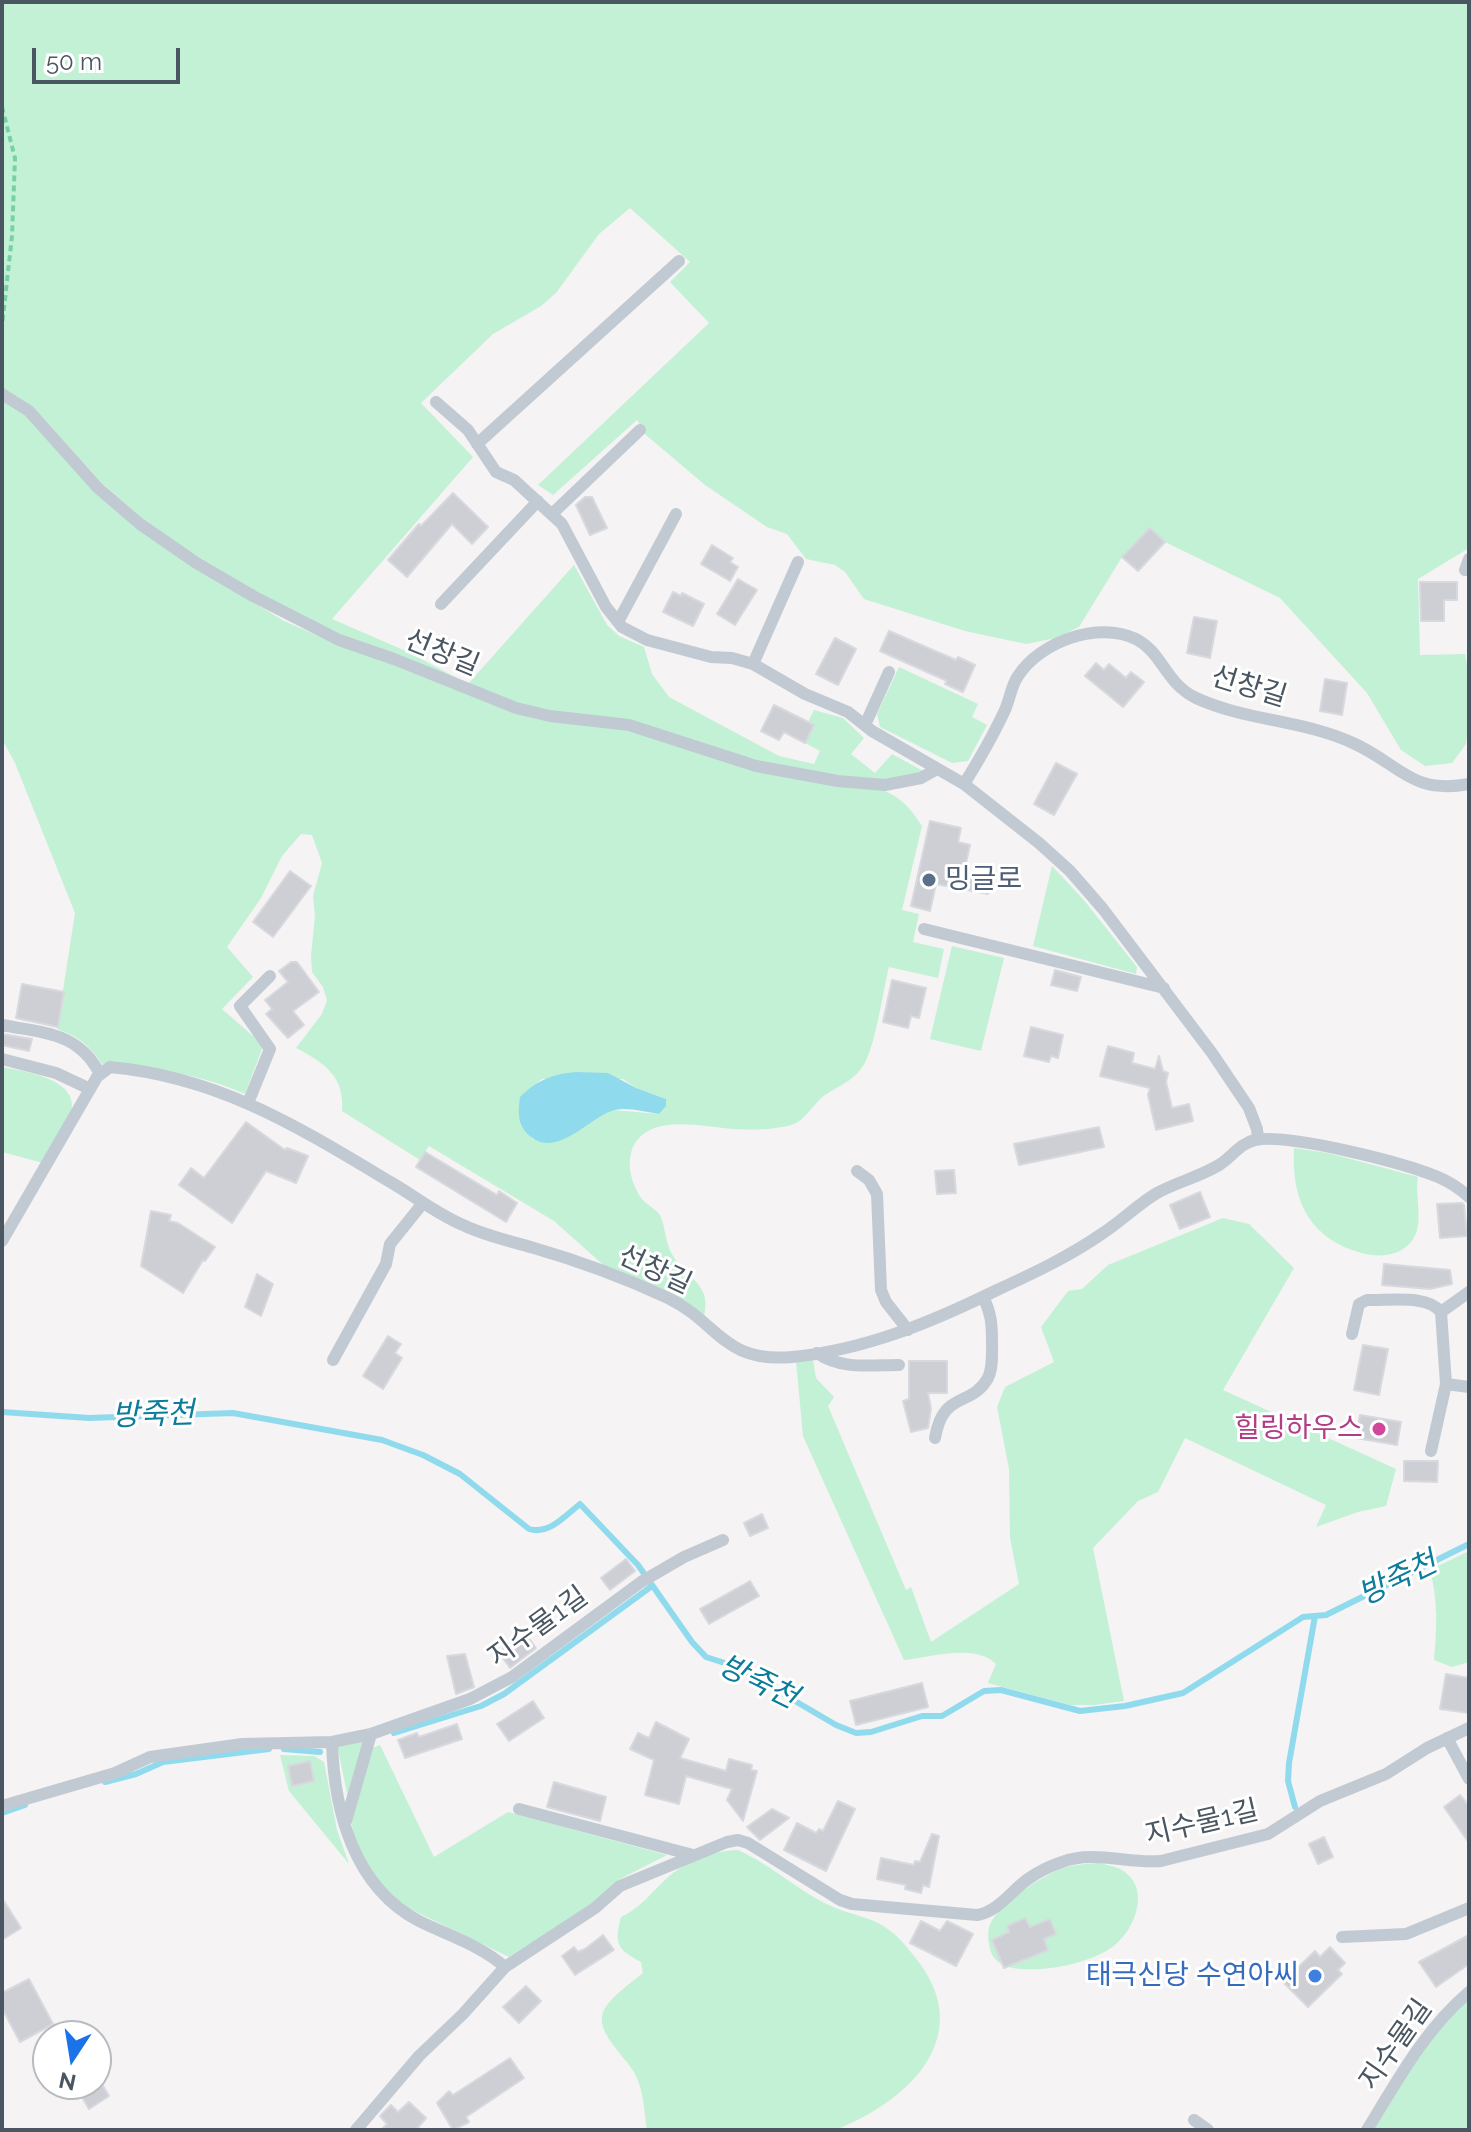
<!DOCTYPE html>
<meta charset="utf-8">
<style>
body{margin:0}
#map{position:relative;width:1471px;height:2132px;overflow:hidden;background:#f5f3f3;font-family:Raleway,sans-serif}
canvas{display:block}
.frame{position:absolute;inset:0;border:4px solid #4a5661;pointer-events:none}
.north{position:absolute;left:32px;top:2020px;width:80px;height:80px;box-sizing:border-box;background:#fff;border:2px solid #b7bbc0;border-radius:50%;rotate:192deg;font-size:22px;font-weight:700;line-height:32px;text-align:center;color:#4a5661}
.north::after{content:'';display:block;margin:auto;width:28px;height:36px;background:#1a73e8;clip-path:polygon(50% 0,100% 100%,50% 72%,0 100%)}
.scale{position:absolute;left:32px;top:48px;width:148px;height:36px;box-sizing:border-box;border:4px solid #4a5661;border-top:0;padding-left:10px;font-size:24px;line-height:28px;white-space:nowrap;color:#4a5661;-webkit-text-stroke:6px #fff;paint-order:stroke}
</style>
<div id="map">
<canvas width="1471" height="2132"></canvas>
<div class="frame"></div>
<div class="north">N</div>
<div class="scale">50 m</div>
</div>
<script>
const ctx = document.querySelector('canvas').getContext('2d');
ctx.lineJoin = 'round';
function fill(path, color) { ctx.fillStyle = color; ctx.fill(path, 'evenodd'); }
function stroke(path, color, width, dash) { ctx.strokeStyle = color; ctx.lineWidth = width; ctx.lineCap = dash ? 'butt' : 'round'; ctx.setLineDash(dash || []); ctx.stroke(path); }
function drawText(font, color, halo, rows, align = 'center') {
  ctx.font = font + ' Raleway,"Noto Sans KR",sans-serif'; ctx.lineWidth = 6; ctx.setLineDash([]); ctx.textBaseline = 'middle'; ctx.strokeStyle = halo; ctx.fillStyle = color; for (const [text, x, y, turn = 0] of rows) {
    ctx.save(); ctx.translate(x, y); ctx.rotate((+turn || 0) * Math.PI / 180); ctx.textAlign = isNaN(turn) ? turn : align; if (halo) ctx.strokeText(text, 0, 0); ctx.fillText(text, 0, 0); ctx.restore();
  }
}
const green = new Path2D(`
 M2,2H1469V548L1418,579L1420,655L1465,654L1469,675V721L1466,744L1452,763L1425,766L1401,750L1367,693L1280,598L1165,542L1150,528L1122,557L1079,627L1056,638L1026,644L965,631L864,599L845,572L835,565L806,559L787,534L767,527L705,485L646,435L637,420L553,495L538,485L709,323L670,282L690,262L630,208L599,234L556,293L541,306L493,334L421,403L473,457L332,619L408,652L468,684L574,565L607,625L619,636L644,647L652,674L669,697L779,756L814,764L820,751L805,743L814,726L808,722L814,710L843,718L864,738L851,754L875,773L892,754L925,772L878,781L765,764L516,704L325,628L296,615L182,547L142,518L102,483L35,409L2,388Z
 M2,399L28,417L193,566L284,621L337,644L392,663L478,698L629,730L760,771L883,790C902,798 911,809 922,826L902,910L919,914L913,942L944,949L938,978L889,967C883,990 875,1049 863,1066C852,1082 840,1085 825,1095C814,1103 806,1119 794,1124C777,1130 752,1130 733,1129C702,1127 643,1111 631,1153C627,1168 633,1187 642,1199C647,1205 656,1209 660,1215C665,1226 665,1239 670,1250C681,1277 713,1281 704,1316L609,1270L554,1221L429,1146L420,1160L342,1111C345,1077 325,1063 296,1048L322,1014L327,1000L323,987L312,972L311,956L315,916L313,896L322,863L312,835L301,834L282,856L261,898L227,947L253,977L222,1009L261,1043L262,1049L245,1094C200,1074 152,1067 103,1065C88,1045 82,1038 57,1029L75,913L15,763L2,739ZM542,1079H623L636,1088L666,1099L659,1114L613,1110L534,1140C520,1126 518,1116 521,1097Z
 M899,667L978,704L972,717L987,725L968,761L952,763L880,727L877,714Z
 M1052,866L1083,899L1137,967L1136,974L1033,946Z
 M952,946L1004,958L981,1051L930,1039Z
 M2,1067C23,1071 74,1078 72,1107C71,1126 52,1147 43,1163L2,1152Z
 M1294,1148L1328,1153L1418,1177C1414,1198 1426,1226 1410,1243C1399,1256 1380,1257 1365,1254C1310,1240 1291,1202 1294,1148Z
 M1223,1218L1249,1224L1294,1268L1223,1390L1396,1469L1386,1506L1358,1512L1316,1527L1326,1505L1185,1438L1158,1492L1138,1501L1093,1548L1124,1701L1094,1705H1070L988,1683L996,1664C976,1643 931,1657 904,1660L803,1436L796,1361L813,1360L816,1378L834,1397L828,1406L906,1590L911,1587L931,1642L1019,1584L1010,1538L1009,1469L997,1407L1005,1387L1054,1362L1041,1327L1068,1291L1082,1289L1108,1265Z
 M1469,1551V1662L1452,1667L1434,1660C1437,1629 1438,1600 1430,1570Z
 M364,1740L348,1798L337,1745Z
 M380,1745L434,1857L508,1812L667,1855L620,1879L587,1908L509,1957L404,1906L372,1875L353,1833L351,1817L370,1749Z
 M280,1755L314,1756L324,1762L337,1830L349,1864L289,1791Z
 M738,1850C772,1865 799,1892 833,1907C851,1915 873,1917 889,1930C899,1937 907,1947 914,1956C979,2034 910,2101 835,2130H647C644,2111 644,2091 635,2074C626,2056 591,2030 605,2008C613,1995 631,1983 643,1973L641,1962C617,1949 614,1944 621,1917C640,1908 649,1895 664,1881C683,1862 712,1851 738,1850Z
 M1100,1863C1106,1865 1113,1866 1118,1868C1152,1884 1137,1927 1115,1945C1092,1963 1050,1971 1021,1969C1009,1968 996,1965 991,1952C989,1946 987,1935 989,1928C993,1907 1040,1878 1058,1870C1072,1864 1086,1864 1100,1863Z
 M1469,1998V2130H1374L1393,2096L1429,2041Z`);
const water = new Path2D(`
 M576,1072L608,1073L636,1088L666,1099V1106L659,1114C646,1112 628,1107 615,1110C593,1114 558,1159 531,1137C517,1126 518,1113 520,1097C537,1080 553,1074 576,1072Z`);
const stream = new Path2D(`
 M2,1412L89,1418L233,1413L382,1440L423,1455L460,1474L529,1529C549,1535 565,1516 580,1504L638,1565L692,1642L706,1657L737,1667L836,1725L856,1733L871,1732L922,1716H942L984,1691L1001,1690L1080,1711L1125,1706L1183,1693L1303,1617L1326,1615L1469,1544
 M394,1733L481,1706L504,1694L652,1586
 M284,1749L320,1752
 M105,1782L136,1774L163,1762L269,1749
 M1295,1807L1288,1781L1289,1763L1315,1616
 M2,1813L25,1805`);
const building = new Path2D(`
 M453,493L488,527L472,544L452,524L407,577L388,560L419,524L421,526Z
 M585,497H592L607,528L590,535L576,505Z
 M1150,528L1165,542L1138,571L1122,557Z
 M712,545L733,558L730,562L738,567L730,581L701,564Z
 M738,579L757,590L735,625L717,614Z
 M1420,582H1457V600H1444V621H1421Z
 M673,592L681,596L682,593L704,604L693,626L663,612Z
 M1194,617L1217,621L1210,658L1187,653Z
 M889,631L956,660L958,657L975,665L963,692L945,684L947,681L880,651Z
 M835,638L856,649L838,685L816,674Z
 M1096,663L1104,670L1109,664L1126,678L1131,672L1144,682L1123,707L1085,676Z
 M1325,679L1347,683L1342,715L1320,711Z
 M774,705L814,725L805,743L784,732L779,740L761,731Z
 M1056,763L1077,774L1054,815L1034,804Z
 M930,821L961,828L958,842L970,845L964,872L992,878L988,894L936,884L930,911L911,906Z
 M290,871L311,886L273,937L253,922Z
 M291,962H297L319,992L293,1011L304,1025L288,1038L266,1014L272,1009L265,1000L288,982L279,971Z
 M1055,970L1081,977L1077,991L1051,985Z
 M892,980L926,988L919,1018L911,1016L908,1028L883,1022Z
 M22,984L64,992L58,1027L16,1018Z
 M1031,1027L1063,1035L1058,1058L1051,1056L1049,1062L1024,1056Z
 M2,1034L32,1039L29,1051L2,1045Z
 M1108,1046L1134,1053L1132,1063L1155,1069L1159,1056L1163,1071L1168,1073L1166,1082L1172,1108L1189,1104L1193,1121L1156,1130L1148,1095L1150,1088L1100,1076Z
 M246,1122L285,1150L287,1148L308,1156L296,1183L266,1171L232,1223L179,1185L191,1168L204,1178Z
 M1099,1127L1104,1147L1019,1165L1014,1144Z
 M425,1152L497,1195L499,1191L517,1203L506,1222L416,1167Z
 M954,1170L956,1193L937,1194L935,1171Z
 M1200,1192L1210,1217L1180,1229L1170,1205Z
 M1462,1203L1464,1205L1467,1236L1440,1238L1437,1204Z
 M151,1211L171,1215L169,1221L178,1223L215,1247L205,1261L203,1260L183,1293L141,1266Z
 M1384,1264L1450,1270L1452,1284L1430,1289L1382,1285Z
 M257,1274L273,1284L261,1316L245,1307Z
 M388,1336L401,1344L395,1353L402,1358L383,1389L363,1376Z
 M1363,1345L1388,1349L1379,1395L1354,1390Z
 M909,1361H947V1393H928L931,1409L928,1428L911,1432L903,1401L909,1399Z
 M1360,1415L1401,1422L1397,1445L1356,1438Z
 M1404,1461H1438L1437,1482L1404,1481Z
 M762,1514L768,1528L750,1536L744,1523Z
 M626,1559L635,1571L610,1590L601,1578Z
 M750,1581L759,1596L709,1624L700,1609Z
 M520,1636L523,1640L528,1637L536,1648L510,1668L500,1654L505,1651L503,1648Z
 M465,1654L474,1687L456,1694L447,1656Z
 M1446,1674L1469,1678V1713L1440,1709Z
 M922,1683L928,1707L856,1725L850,1701Z
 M533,1701L544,1718L509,1741L497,1724Z
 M656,1722L689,1739L680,1758L726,1771L729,1759L752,1765L751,1770L757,1771L743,1821L727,1800L732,1789L686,1776L679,1804L645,1795L654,1760L630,1749L638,1733L649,1738Z
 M457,1724L462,1739L405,1758L398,1740L417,1733L419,1737Z
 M310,1761L314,1781L292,1786L288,1766Z
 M554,1782L606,1797L600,1821L547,1807Z
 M1460,1795L1469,1806V1843L1444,1807Z
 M838,1801L855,1809L826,1871L784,1850L797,1823L816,1833L819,1829L823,1831Z
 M772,1809L789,1818L760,1840L747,1827Z
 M932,1834L939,1836L929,1887L923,1885L921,1893L905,1889L906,1885L877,1879L881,1858L914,1865L915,1861L920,1862Z
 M1324,1837L1333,1857L1318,1864L1309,1844Z
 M2,1898L21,1928L2,1940Z
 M1025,1918L1030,1927L1050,1919L1056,1934L1044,1939L1048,1950L1004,1968L992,1940L1009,1932L1007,1926Z
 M921,1921L940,1931L947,1921L973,1934L956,1966L910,1943Z
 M603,1935L614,1950L575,1975L562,1956L574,1947L578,1952L585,1949Z
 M1469,1935V1964L1436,1987L1419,1962Z
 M1330,1947L1345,1963L1338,1970L1342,1974L1308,2007L1283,1982L1315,1951L1320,1957Z
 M29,1979L53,2024L20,2042L2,2008V1993Z
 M526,1986L541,2001L519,2023L503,2007Z
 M510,2058L524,2078L466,2117L469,2122L453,2130L437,2103L449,2091L453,2095Z
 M74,2084H102L109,2096L89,2109Z
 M409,2102L426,2118L416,2130H381L387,2124L380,2116L391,2105L398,2112Z`);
const path = new Path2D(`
 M2,107L15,158L12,236L2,326`);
const service = new Path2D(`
 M2,394L29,411L98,488L140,524L195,562L253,596L339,640L394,659L516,708L550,716L629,725L756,766L838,781L885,785L921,778L937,769
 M436,402L468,430L496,472L514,480L562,524L606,607L622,627L647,640L711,657L732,658L753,664L805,694L848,712L872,731L964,784L1039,843L1070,871L1103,909L1212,1053L1249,1108L1257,1129L1258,1139
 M477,444L679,261
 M552,514L640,430
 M1465,570L1469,559
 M441,604L538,501
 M618,622L676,514
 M753,664L798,562
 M865,725L889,672
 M964,784C979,760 993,736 1005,710C1010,699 1011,686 1018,676C1041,641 1098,621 1136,639C1163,653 1165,683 1196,698C1246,721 1304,720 1353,743C1400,764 1411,795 1469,784
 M924,929L1164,988
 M2,1025C44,1033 78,1032 100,1074
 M2,1059L56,1073L90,1089
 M248,1103L270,1049L240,1006L270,976
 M857,1171L869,1180L877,1194L881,1290L886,1302L908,1330
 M2,1241L97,1077L110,1067C220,1077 300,1128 392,1183C416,1197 437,1214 463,1225C486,1236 510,1241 534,1248C579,1261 625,1278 668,1298C719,1323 723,1363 792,1357C865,1350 932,1322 997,1290C1034,1273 1070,1256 1103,1233C1122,1221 1138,1204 1157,1193C1177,1182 1199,1177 1219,1165C1231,1158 1240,1143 1255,1140C1289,1133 1404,1163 1438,1177C1450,1182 1459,1188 1469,1197
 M1441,1312L1469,1292
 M1352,1334L1359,1304L1367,1300C1389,1301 1427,1294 1441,1312L1446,1384L1431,1451
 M817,1353C842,1370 870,1365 899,1365
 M333,1360L386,1264L390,1244L423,1203
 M1446,1384L1469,1387
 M935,1438C943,1390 971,1408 988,1378C993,1368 992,1353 992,1341C992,1324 991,1312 983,1297
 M1447,1738L1469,1779
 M332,1742C334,1811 354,1887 419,1921C449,1936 480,1945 505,1967
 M2,1806L115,1773L150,1757L242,1744L332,1742L371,1734L470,1699L512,1677L641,1582L684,1557L723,1540
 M519,1809L693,1855
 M346,1821L371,1734
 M1342,1937L1406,1934L1469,1908
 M1194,2120L1208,2130
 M356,2130L419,2056L463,2014L505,1967L595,1908L620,1886L727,1842L738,1840L748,1843L840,1900L852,1904L977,1915C999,1911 1011,1891 1028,1879C1038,1872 1050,1866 1062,1862C1093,1850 1129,1864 1161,1861L1268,1834L1320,1801L1386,1774L1427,1748L1469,1728
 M1367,2130C1397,2081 1425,2029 1469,1992`);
const markers = [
 [929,880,8,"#5c6f8a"],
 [1379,1429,8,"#d1479c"],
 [1315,1976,8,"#3f7fe0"]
];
const streetNames = [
 ["선창길",442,653,22],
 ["선창길",1249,687,17],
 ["선창길",655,1270,25],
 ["지수물1길",538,1627,-36],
 ["지수물1길",1202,1823,-13],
 ["지수물길",1396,2045,-55]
];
const serviceNames = [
 ["밍글로",945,880]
];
const hotelNames = [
 ["힐링하우스",1363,1429]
];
const shopNames = [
 ["태극신당 수연아씨",1299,1976]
];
const waterNames = [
 ["방죽천",153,1415,-2],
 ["방죽천",1398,1579,-26],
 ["방죽천",758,1682,26]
];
fill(green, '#c3f1d5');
fill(water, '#90daee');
stroke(stream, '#90daee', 6);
fill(building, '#cdcfd5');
stroke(building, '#d7d9de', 2);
stroke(path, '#7ad0a6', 4, [6, 4]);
stroke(service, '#c1cad2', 12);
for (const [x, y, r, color] of markers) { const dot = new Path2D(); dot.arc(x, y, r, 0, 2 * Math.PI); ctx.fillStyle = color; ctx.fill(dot); stroke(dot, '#fff', 3); }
drawText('28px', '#4a5661', '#fff', streetNames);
drawText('28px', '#4e5e75', '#fff', serviceNames, 'left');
drawText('28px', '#b23c85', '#fff', hotelNames, 'right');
drawText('28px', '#366cbe', '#fff', shopNames, 'right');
drawText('italic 30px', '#0c7c9b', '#fff', waterNames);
</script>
